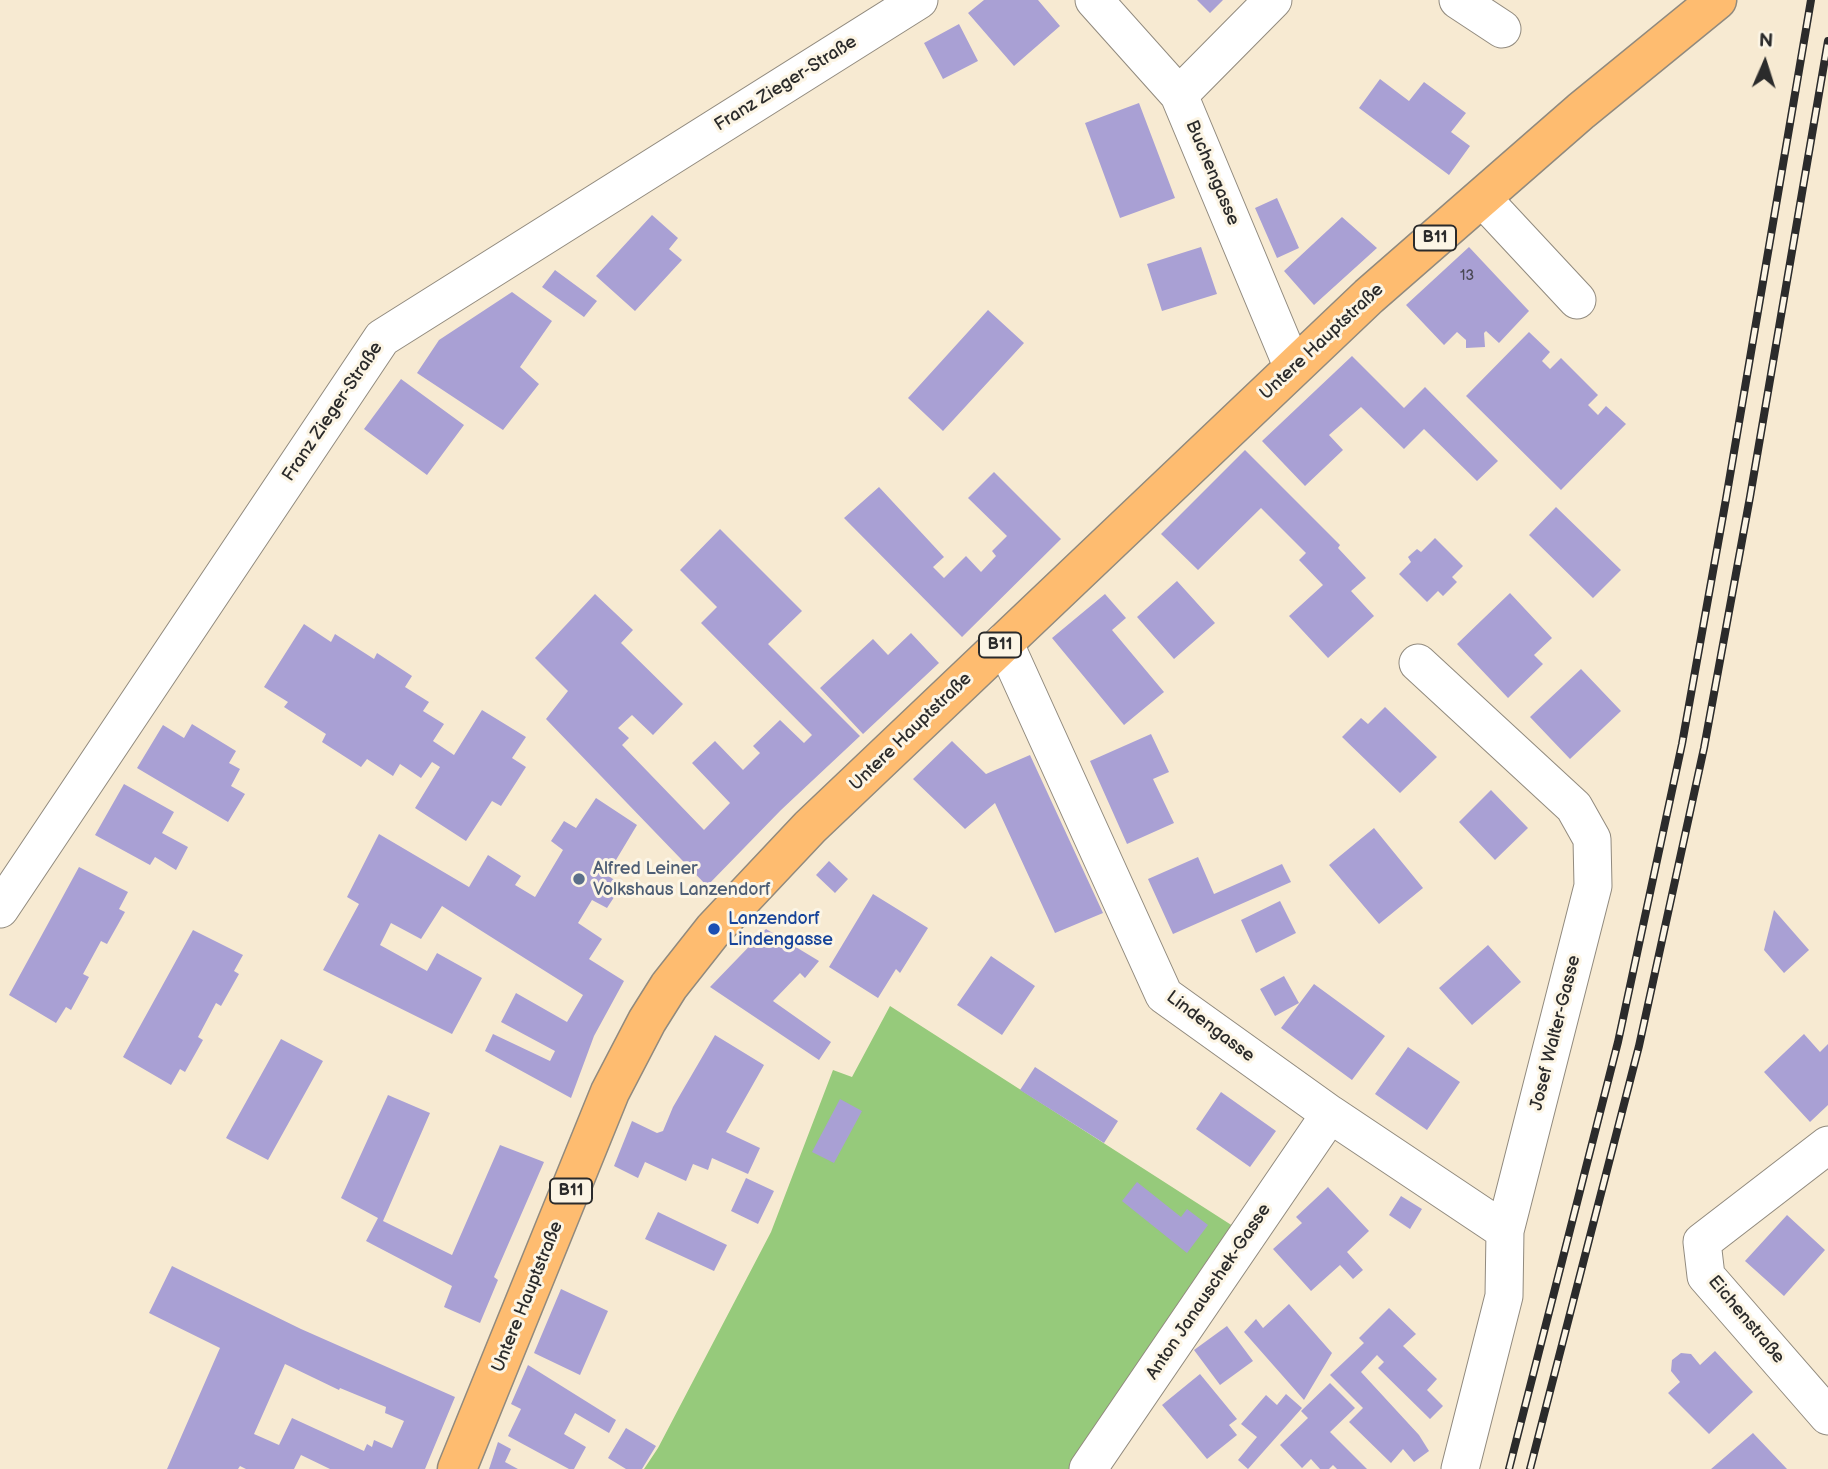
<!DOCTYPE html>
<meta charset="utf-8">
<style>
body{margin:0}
#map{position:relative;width:1828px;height:1469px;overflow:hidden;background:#f7ead2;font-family:"Balsamiq Sans",sans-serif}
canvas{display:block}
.north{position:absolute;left:1730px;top:28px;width:70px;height:70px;-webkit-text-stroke:5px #fcf5e5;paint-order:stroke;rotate:3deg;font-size:19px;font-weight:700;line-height:28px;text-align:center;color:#2b2b2b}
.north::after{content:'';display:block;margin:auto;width:24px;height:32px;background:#2b2b2b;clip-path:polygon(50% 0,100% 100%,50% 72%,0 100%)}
</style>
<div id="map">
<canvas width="1828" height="1469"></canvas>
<div class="north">N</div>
</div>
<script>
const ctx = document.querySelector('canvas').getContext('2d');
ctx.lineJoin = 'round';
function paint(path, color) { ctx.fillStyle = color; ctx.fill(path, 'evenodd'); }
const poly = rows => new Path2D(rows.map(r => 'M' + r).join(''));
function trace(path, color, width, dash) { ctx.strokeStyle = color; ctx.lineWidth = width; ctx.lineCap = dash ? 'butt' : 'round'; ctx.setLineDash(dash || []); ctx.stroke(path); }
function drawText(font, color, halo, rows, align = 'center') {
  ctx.font = font + ' "Balsamiq Sans",sans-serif'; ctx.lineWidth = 6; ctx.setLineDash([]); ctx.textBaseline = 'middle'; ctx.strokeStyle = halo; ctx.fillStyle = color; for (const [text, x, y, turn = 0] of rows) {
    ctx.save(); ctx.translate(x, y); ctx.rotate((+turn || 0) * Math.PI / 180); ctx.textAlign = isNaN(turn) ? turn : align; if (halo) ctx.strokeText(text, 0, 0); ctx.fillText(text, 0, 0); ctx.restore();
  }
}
paint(poly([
 [890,1006,1236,1228,1069,1469,644,1469,658,1448,771,1232,833,1070,852,1077]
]), '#96ca7b');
paint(poly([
 [984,0,1038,0,1060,26,1014,66,968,13],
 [1197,0,1223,0,1210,13],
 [959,24,978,61,943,79,924,43],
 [1380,79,1409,101,1424,82,1466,113,1451,132,1470,146,1449,175,1359,108],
 [1139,103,1175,198,1120,218,1085,123],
 [1277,198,1299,248,1277,258,1255,208],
 [652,215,678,238,669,249,682,260,635,311,596,276],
 [1342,217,1377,248,1314,305,1284,271],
 [1201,247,1217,294,1162,311,1147,264],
 [1469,247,1529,311,1499,343,1486,331,1484,333,1485,347,1466,348,1466,340,1457,332,1444,345,1406,305],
 [555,270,597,301,584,317,542,287],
 [512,292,552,321,520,367,539,384,503,430,417,373,439,340],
 [988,310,1024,343,943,431,908,398],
 [1529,332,1550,352,1542,361,1550,369,1561,358,1598,395,1588,405,1598,415,1606,406,1626,424,1561,490,1466,396],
 [1352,356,1404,408,1425,387,1498,461,1477,481,1424,429,1404,449,1361,407,1329,435,1343,450,1305,486,1262,441],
 [401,379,464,425,427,475,364,429],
 [1245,450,1340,545,1338,548,1366,578,1351,591,1374,616,1328,658,1289,616,1323,585,1299,560,1306,553,1261,508,1198,570,1161,534],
 [994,472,1061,539,962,637,844,518,879,487,944,557,933,567,944,578,966,556,981,572,996,556,992,551,1007,536,968,498],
 [1556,507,1621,570,1593,598,1529,535],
 [720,529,802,611,768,644,860,736,781,810,707,886,546,719,568,691,535,658,595,594,633,630,621,643,683,704,653,735,632,715,618,728,629,738,622,745,704,830,730,803,692,763,715,741,743,770,760,753,753,746,780,720,804,743,812,735,701,623,717,607,680,570],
 [1435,538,1463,566,1452,577,1457,582,1443,596,1438,591,1427,602,1399,574,1411,562,1408,557,1417,549,1421,552],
 [1177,581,1215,623,1174,659,1137,617],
 [1510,593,1552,638,1534,655,1543,664,1508,698,1457,644],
 [1105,594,1126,618,1112,630,1164,692,1124,725,1052,638],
 [304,624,331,642,335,634,374,659,377,653,412,676,405,687,429,702,423,711,444,724,433,741,454,755,482,710,526,737,512,758,526,767,501,806,492,801,466,841,415,808,440,767,432,762,421,778,400,764,393,776,367,759,361,767,322,742,326,734,284,707,288,702,264,687],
 [911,633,939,663,863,734,820,688,873,639,888,655],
 [1581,669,1621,711,1570,759,1530,717],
 [1385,707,1437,757,1400,793,1342,737,1361,718,1368,724],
 [192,724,236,751,229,763,240,769,231,786,245,794,228,822,137,768,163,725,184,738],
 [1151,734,1169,772,1153,779,1174,823,1127,844,1090,761],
 [952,741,986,774,1030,755,1103,913,1055,933,995,803,965,829,913,779],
 [124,784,174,812,162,833,188,847,176,870,155,857,150,865,95,835],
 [1491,790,1528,828,1495,860,1459,822],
 [596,798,637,825,607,875,622,885,607,908,592,900,578,923,602,939,589,959,624,981,594,1036,571,1098,485,1051,493,1034,550,1061,555,1051,501,1022,516,993,567,1022,583,995,442,906,421,939,391,923,380,945,427,971,437,953,482,978,452,1034,323,970,359,904,347,897,379,834,469,887,488,855,521,876,515,885,535,897,563,850,551,841,564,821,576,828],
 [1374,828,1423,888,1379,924,1329,865],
 [1198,857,1214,894,1282,864,1291,882,1173,934,1148,879],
 [829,861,848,879,835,893,816,875],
 [79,867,128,892,119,909,125,912,107,944,101,941,83,974,89,977,71,1010,66,1007,56,1023,9,995],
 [873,894,928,928,900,973,896,969,878,998,829,967],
 [1280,901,1296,933,1256,953,1241,920],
 [1774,910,1809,950,1784,973,1764,950],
 [766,929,819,961,805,978,800,973,773,1001,831,1042,819,1060,710,987],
 [193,930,243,955,234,971,239,974,221,1006,216,1003,198,1037,203,1040,185,1072,180,1069,171,1085,123,1057],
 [1488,945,1521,982,1472,1025,1439,988],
 [991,956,1035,986,1002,1035,957,1005],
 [1284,976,1299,1003,1275,1016,1260,989],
 [1314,984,1385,1036,1352,1080,1281,1028],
 [1804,1034,1820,1052,1828,1044,1828,1105,1810,1122,1764,1072],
 [715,1035,764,1065,726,1132,760,1148,748,1174,712,1158,708,1170,693,1164,686,1181,645,1162,638,1178,614,1166,632,1121,657,1133,663,1131,673,1107],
 [281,1039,323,1061,268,1160,226,1138],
 [1408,1047,1460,1082,1427,1130,1375,1094],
 [1035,1067,1118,1121,1104,1143,1020,1090],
 [1221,1092,1276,1131,1250,1167,1196,1129],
 [388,1095,430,1113,383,1221,452,1255,500,1145,544,1162,494,1277,498,1280,480,1323,444,1307,452,1286,366,1241,378,1218,341,1198],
 [840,1099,862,1111,834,1163,812,1152],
 [746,1178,774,1191,758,1224,731,1211],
 [1137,1182,1181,1217,1187,1209,1208,1225,1187,1253,1122,1201],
 [1328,1187,1369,1231,1347,1252,1363,1270,1353,1279,1340,1265,1311,1291,1273,1249,1302,1223,1296,1217],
 [1401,1196,1422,1209,1410,1229,1389,1215],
 [658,1212,727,1245,714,1271,645,1239],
 [1787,1215,1825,1250,1784,1296,1745,1261],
 [172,1266,301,1329,455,1397,425,1469,330,1469,301,1455,294,1469,246,1469,240,1466,238,1469,167,1469,220,1348,149,1313],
 [285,1364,339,1390,340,1388,386,1407,385,1413,404,1421,392,1448,374,1440,372,1447,367,1444,364,1451,292,1418,279,1445,254,1434],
 [561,1289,608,1311,580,1375,534,1353],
 [1289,1304,1332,1353,1304,1400,1244,1332,1256,1319,1263,1328],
 [1389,1308,1416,1334,1403,1346,1437,1379,1427,1390,1443,1406,1430,1419,1378,1368,1384,1362,1377,1355,1361,1372,1419,1435,1429,1451,1414,1462,1403,1449,1391,1463,1349,1422,1363,1408,1330,1375,1364,1343,1359,1338],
 [1227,1326,1253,1361,1220,1385,1194,1350],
 [1715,1351,1753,1392,1709,1434,1668,1393,1680,1382,1671,1371,1672,1360,1681,1353,1691,1354,1700,1365],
 [528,1365,616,1420,609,1433,575,1413,564,1434,586,1447,574,1469,569,1469,508,1436,521,1409,511,1404],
 [1200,1374,1237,1419,1229,1425,1237,1435,1207,1459,1162,1405],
 [1330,1383,1355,1408,1330,1432,1367,1469,1337,1469,1333,1465,1329,1469,1320,1469,1311,1459,1302,1468,1280,1445,1308,1418,1301,1411],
 [1286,1394,1302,1408,1248,1469,1238,1460,1257,1437,1241,1424,1266,1395,1277,1405],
 [626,1428,656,1446,642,1469,626,1469,608,1458],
 [1753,1433,1787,1469,1711,1469],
 [498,1442,511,1449,505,1462,518,1469,489,1469]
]), '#a9a0d4');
const minor = poly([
 [1094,0,1179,95,1293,368],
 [1458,0,1502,29],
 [1179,95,1273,0],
 [1482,198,1577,300],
 [1004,642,1164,995,1330,1114,1505,1231],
 [1418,663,1574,807,1592,839,1593,886,1505,1231,1504,1296,1460,1469],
 [0,909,382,338,919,0],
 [1828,1145,1702,1242,1706,1276,1828,1416],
 [1088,1469,1330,1114]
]);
const major = poly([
 [457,1469,610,1092,647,1021,669,986,714,929,810,827,1369,296,1581,111,1717,0]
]);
trace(minor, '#918a7e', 39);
trace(major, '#918a7e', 41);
trace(minor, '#fff', 37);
trace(major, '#febc70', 38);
const rail = poly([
 [1509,1469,1618,1042,1682,744,1726,499,1811,0],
 [1530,1469,1639,1046,1704,748,1750,497,1828,41]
]);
trace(rail, '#2b2b2b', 8);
trace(rail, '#fcf5e5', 5, [16]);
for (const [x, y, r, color] of [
 [579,879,7,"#5c6f8a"],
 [714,929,7,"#1a4fb4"]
]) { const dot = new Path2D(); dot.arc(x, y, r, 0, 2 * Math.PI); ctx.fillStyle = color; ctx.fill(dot); trace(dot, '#fcf5e5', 2.5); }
drawText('14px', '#4a4855', null, [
 ["13",1467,276]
]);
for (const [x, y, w] of [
 [1435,238,42],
 [1000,645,42],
 [571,1191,42]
]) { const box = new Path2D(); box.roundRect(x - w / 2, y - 12.5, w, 25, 5); ctx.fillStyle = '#fcf5e5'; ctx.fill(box); trace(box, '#2b2b2b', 2); }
drawText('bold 16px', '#2b2b2b', null, [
 ["B11",1435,238],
 ["B11",1000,645],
 ["B11",571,1191]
]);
drawText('18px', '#2b2b2b', '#fcf5e5', [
 ["Franz Zieger-Straße",786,84,-32],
 ["Buchengasse",1212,173,67],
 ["Untere Hauptstraße",1322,342,-43],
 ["Franz Zieger-Straße",333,412,-56],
 ["Untere Hauptstraße",911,732,-44],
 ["Lindengasse",1210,1027,37],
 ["Josef Walter-Gasse",1556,1033,-76],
 ["Anton Janauschek-Gasse",1209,1292,-56],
 ["Untere Hauptstraße",528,1297,-68],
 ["Eichenstraße",1746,1320,50]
]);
drawText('18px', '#4e5e75', '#fcf5e5', [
 ["Alfred Leiner",593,869],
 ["Volkshaus Lanzendorf",593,890]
], 'left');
drawText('18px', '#164399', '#fcf5e5', [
 ["Lanzendorf",728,919],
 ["Lindengasse",728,940]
], 'left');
</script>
